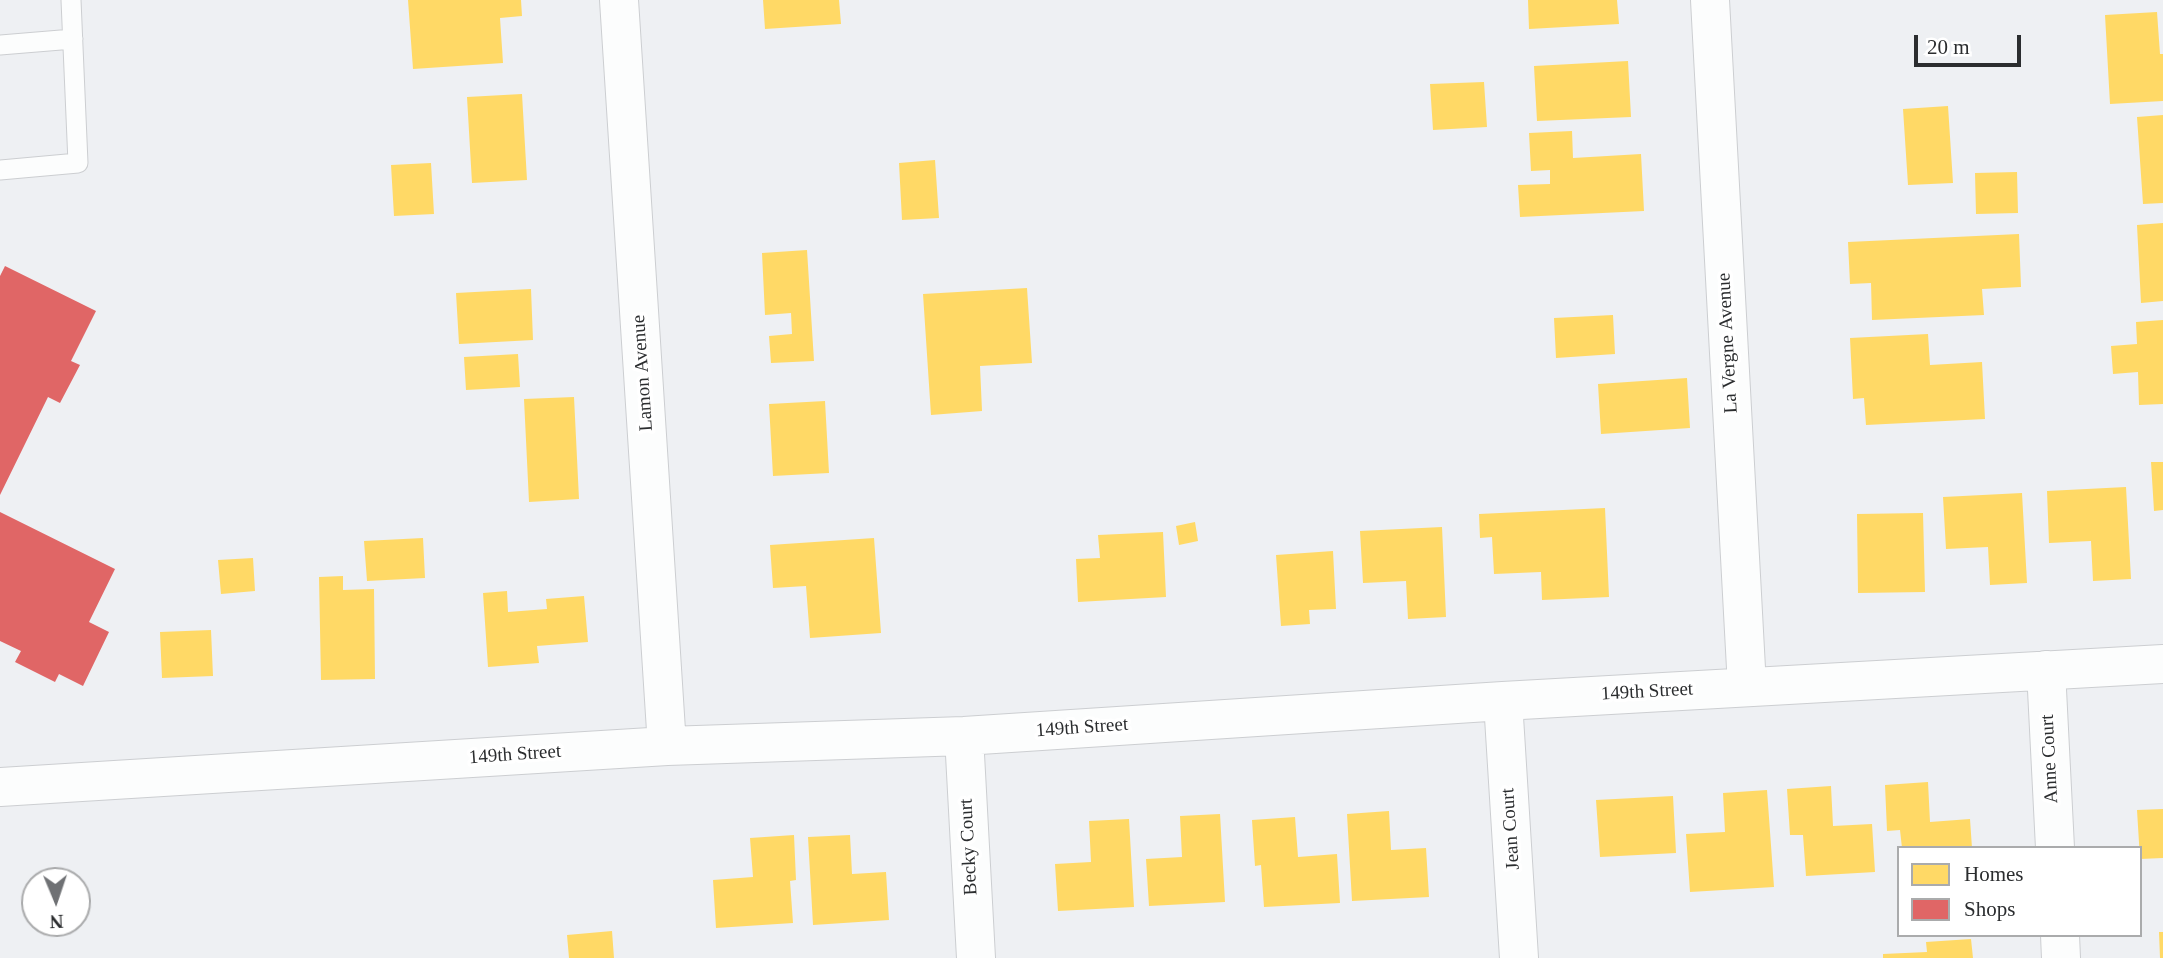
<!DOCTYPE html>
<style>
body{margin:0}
#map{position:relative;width:2163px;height:958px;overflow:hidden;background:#eef0f3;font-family:"Times New Roman",serif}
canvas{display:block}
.legend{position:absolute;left:1897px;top:846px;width:245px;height:91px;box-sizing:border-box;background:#fff;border:2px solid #aaabac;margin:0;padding:9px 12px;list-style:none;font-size:21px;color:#2b2d2f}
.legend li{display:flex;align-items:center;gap:14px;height:35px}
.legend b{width:35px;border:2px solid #aaabac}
.north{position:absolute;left:21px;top:867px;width:70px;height:70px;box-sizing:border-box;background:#fff;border:2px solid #aaabac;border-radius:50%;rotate:178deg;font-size:19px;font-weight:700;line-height:28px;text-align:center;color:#2b2d2f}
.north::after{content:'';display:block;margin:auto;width:24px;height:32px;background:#6f7174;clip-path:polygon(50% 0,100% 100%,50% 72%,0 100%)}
.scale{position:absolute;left:1914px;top:35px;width:107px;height:32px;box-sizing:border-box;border:4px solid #2b2d2f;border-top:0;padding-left:9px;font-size:21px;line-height:24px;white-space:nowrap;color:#2b2d2f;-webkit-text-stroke:5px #fff;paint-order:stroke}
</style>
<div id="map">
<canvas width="2163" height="958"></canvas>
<ul class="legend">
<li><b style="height:19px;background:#ffd966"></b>Homes</li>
<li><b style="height:19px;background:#e06666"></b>Shops</li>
</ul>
<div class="north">N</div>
<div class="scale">20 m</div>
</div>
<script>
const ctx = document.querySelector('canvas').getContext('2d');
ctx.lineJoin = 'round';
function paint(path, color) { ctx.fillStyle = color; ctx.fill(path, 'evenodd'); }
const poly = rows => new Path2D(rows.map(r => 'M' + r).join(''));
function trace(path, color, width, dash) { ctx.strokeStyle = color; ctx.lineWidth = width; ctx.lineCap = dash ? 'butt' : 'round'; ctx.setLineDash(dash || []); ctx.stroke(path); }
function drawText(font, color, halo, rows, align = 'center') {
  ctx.font = font + ' "Times New Roman",serif'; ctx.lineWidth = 7; ctx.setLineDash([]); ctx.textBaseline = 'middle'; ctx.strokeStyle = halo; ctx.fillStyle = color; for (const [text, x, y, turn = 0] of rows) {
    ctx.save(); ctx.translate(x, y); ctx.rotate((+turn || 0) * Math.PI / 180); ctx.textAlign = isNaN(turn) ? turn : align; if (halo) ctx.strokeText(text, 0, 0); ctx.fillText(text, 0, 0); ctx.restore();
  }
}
paint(poly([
 [408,0,521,0,522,16,500,18,503,63,413,69],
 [763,0,839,0,841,24,765,29],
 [1528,0,1617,0,1619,24,1529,29],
 [2157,12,2160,54,2163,54,2163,101,2110,104,2105,15],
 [1628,61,1631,117,1537,121,1534,66],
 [1484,82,1487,127,1433,130,1430,84],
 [522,94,527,180,472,183,467,97],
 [1948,106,1953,183,1908,185,1903,109],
 [2163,115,2163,203,2143,204,2137,117],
 [1572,131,1573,158,1641,154,1644,211,1520,217,1518,185,1550,184,1550,170,1531,171,1529,133],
 [935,160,939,218,902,220,899,163],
 [431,163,434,214,394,216,391,165],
 [2017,172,2018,213,1976,214,1975,173],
 [2163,223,2163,301,2141,303,2137,225],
 [2019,234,2021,287,1982,289,1984,315,1872,320,1871,283,1850,284,1848,242],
 [807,250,814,361,771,363,769,336,792,334,791,313,765,315,762,253],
 [1027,288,1032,363,980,366,982,411,931,415,923,294],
 [531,289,533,340,459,344,456,293],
 [1613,315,1615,354,1556,358,1554,318],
 [2163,320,2163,404,2139,405,2138,372,2113,374,2111,346,2137,344,2136,322],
 [1928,334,1930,365,1982,362,1985,419,1866,425,1864,398,1853,399,1850,338],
 [518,354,520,387,466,390,464,357],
 [1687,378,1690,428,1601,434,1598,384],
 [574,397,579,499,529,502,524,399],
 [825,401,829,473,773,476,769,404],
 [2151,462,2163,462,2163,510,2154,511],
 [2126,487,2131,579,2093,581,2091,541,2049,543,2047,491],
 [2022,493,2027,583,1990,585,1988,547,1946,549,1943,497],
 [1605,508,1609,597,1542,600,1541,572,1494,574,1492,537,1480,538,1479,514],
 [1923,513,1925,592,1858,593,1857,514],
 [1195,522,1198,541,1179,545,1176,526],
 [1442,527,1446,617,1408,619,1406,581,1363,583,1360,531],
 [1163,532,1166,597,1078,602,1076,559,1100,558,1098,535],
 [423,538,425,578,367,581,364,541],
 [874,538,881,633,810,638,806,586,773,588,770,545],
 [1333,551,1336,609,1309,610,1310,624,1281,626,1276,555],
 [253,558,255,591,221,594,218,560],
 [343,576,343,590,374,589,375,679,321,680,319,577],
 [507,591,508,612,547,609,546,599,584,596,588,642,537,646,539,663,488,667,483,593],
 [211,630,213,676,162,678,160,632],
 [1928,782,1930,822,1970,819,1972,848,1902,848,1900,830,1887,831,1885,785],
 [1831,786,1833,826,1872,824,1875,872,1806,876,1803,835,1790,835,1787,789],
 [1767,790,1774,887,1690,892,1686,834,1725,832,1723,793],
 [1673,796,1676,853,1600,857,1596,800],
 [2163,809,2163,858,2140,859,2137,810],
 [1389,811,1391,850,1426,848,1429,897,1352,901,1347,814],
 [1220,814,1225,902,1149,906,1146,859,1182,857,1180,816],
 [1295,817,1298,857,1337,854,1340,903,1264,907,1261,865,1255,866,1252,820],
 [1129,819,1134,907,1058,911,1055,864,1091,862,1089,821],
 [794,835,796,880,790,881,793,923,716,928,713,880,753,877,750,838],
 [850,835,852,874,886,872,889,920,813,925,808,837],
 [612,931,614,958,569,958,567,935],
 [2159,932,2163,932,2163,958,2160,958],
 [1971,939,1973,958,1883,958,1883,954,1927,952,1926,942]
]), '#ffd966');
paint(poly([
 [5,266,96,311,71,361,80,365,60,403,48,397,0,495,0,276],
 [0,512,115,569,89,622,109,632,83,686,59,674,55,682,15,662,21,651,0,641]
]), '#e06666');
const lane = poly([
 [0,45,73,39],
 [0,170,78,163,71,0]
]);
const street = poly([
 [619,0,667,746],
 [1710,0,1747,687],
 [2046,670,2055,848],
 [1503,701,1519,958],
 [964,736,976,958],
 [0,787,667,746,964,736,1503,701,2163,664],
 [2060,935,2061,958]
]);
trace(lane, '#ccced1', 21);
trace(street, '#ccced1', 40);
trace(lane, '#fcfdfd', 19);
trace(street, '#fcfdfd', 38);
drawText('19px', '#2b2d2f', '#fff', [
 ["La Vergne Avenue",1728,343,-93],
 ["Lamon Avenue",643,373,-94],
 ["149th Street",1647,692,-3],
 ["149th Street",1082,728,-4],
 ["149th Street",515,755,-4],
 ["Anne Court",2050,759,-93],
 ["Jean Court",1511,829,-94],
 ["Becky Court",969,847,-93]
]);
</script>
